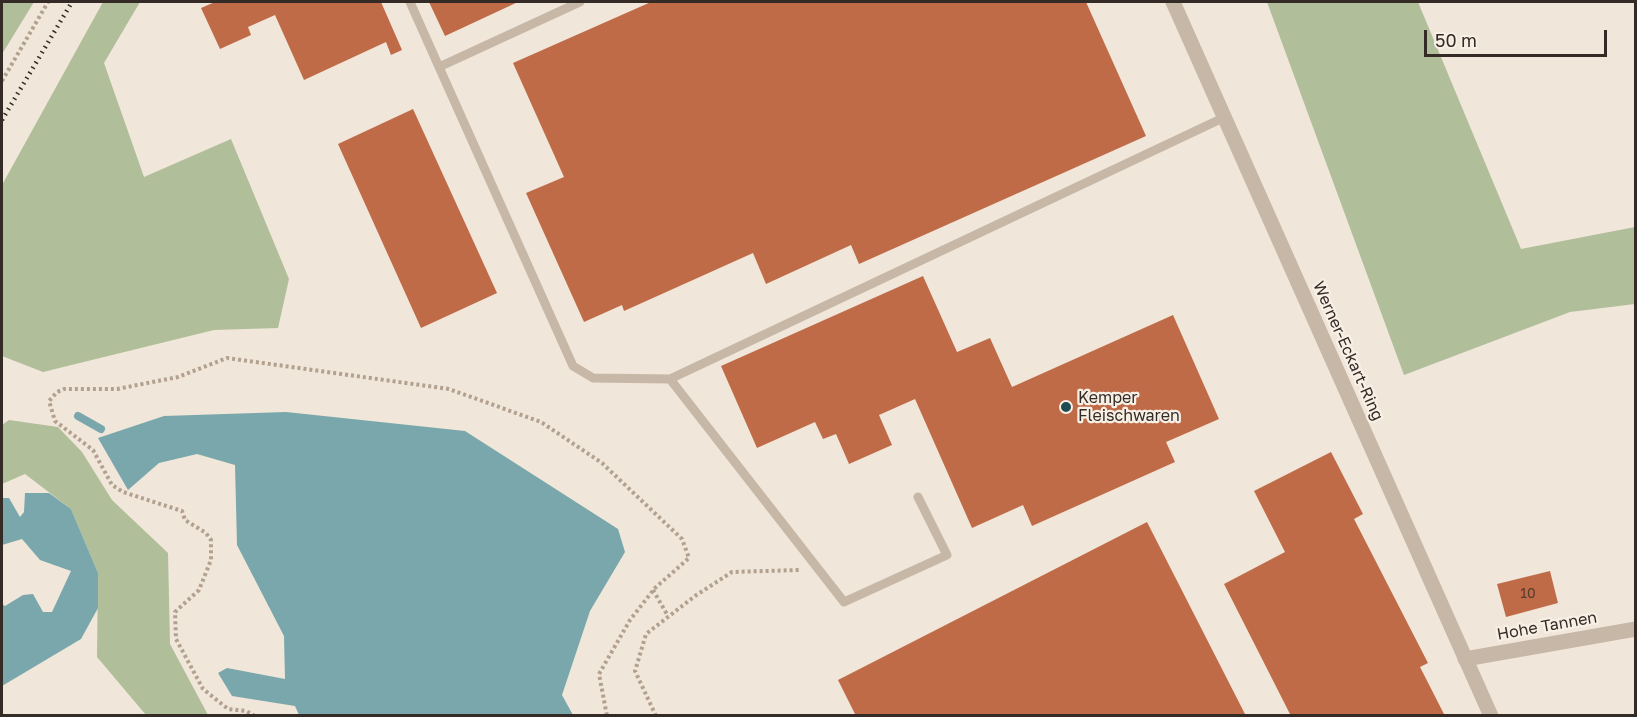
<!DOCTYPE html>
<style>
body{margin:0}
#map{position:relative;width:1637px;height:717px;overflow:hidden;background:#f0e6d9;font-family:"Golos Text",sans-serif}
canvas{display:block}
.frame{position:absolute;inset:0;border:3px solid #342b27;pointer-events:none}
.scale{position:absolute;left:1424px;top:30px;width:183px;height:27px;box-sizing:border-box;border:3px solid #342b27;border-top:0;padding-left:8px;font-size:18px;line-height:21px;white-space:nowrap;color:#342b27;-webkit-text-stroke:4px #f8f0e5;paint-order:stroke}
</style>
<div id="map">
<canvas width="1637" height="717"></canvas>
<div class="frame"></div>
<div class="scale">50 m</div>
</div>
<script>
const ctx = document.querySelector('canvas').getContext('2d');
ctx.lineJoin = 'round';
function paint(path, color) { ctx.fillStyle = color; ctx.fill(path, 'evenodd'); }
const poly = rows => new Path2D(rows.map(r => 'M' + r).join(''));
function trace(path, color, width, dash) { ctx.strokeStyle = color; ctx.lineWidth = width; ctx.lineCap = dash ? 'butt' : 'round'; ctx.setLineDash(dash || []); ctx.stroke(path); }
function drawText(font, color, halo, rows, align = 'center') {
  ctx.font = font + ' "Golos Text",sans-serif'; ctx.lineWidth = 4.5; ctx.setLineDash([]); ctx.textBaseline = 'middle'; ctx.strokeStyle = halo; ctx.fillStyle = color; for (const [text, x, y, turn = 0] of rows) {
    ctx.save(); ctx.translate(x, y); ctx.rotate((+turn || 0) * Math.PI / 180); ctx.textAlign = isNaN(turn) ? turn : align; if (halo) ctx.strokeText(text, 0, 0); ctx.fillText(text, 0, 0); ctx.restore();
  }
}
paint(poly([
 [2,2,34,2,2,54],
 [103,2,140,2,104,63,144,177,231,139,289,279,278,328,214,330,43,372,2,356,2,185],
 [1267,2,1418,2,1521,249,1635,227,1635,304,1570,312,1404,375],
 [9,420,58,427,82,452,112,500,168,553,170,644,208,715,146,715,97,657,98,573,71,509,25,474,2,484,2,425]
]), '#b0be9a');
paint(poly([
 [286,412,465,431,618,529,625,552,590,611,562,695,573,715,299,715,295,706,232,696,218,673,227,668,285,679,284,636,237,545,235,465,197,454,159,463,128,490,98,438,164,416],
 [25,493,49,493,71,509,98,573,98,608,81,639,2,686,2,604,5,606,23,595,33,594,43,612,52,612,71,571,40,560,22,539,2,545,2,498,9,498,20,517,24,512]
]), '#7aa7ab');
trace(poly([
 [78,416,101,429]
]), '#7aa7ab', 8);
paint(poly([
 [215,2,381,2,402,50,391,55,386,42,304,80,275,15,248,27,251,35,220,49,201,8],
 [429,2,518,2,445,36],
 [651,2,1086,2,1146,136,859,264,851,245,766,284,753,253,624,311,622,305,584,322,526,193,564,177,513,63],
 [413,109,497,293,421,328,338,144],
 [923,276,957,352,990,338,1012,387,1173,315,1219,419,1166,442,1175,462,1032,526,1023,505,972,528,915,399,879,415,892,445,849,464,836,434,823,439,815,422,757,448,721,366],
 [1331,452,1363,514,1354,519,1428,663,1420,667,1445,716,1291,716,1224,584,1285,552,1254,491],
 [1147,522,1246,716,856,716,838,680],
 [1550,571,1558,603,1506,617,1497,584]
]), '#c06b48');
trace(poly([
 [2,81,48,2],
 [653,590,668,616],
 [255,716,246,711,228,709,203,689,176,639,175,612,199,590,211,560,211,540,206,533,185,520,182,511,123,492,112,485,93,450,55,421,49,401,57,392,64,389,117,389,178,377,227,358,449,389,541,422,602,463,682,539,689,558,655,588,630,620,599,674,607,716],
 [656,716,635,671,646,634,695,596,732,572,799,570]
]), '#b3a190', 4, [3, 3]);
trace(poly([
 [410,2,439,67],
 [580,2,439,67,573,366,593,378,670,379,1225,117],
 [670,379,844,602,947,555,918,497]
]), '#c7b7a6', 9);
trace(poly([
 [1465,659,1636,629]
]), '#c7b7a6', 15);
trace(poly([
 [1173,2,1491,716]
]), '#c7b7a6', 15);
trace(poly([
 [2,120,72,2]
]), '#342b27', 4.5, [1.5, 4.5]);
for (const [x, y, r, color] of [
 [1066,407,6,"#1f4c53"]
]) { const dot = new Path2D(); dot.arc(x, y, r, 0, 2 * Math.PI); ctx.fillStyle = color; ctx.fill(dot); trace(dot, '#f8f0e5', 2); }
drawText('14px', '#573b2f', null, [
 ["10",1528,594]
]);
drawText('16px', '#342b27', '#f8f0e5', [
 ["Werner-Eckart-Ring",1348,351,66],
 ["Hohe Tannen",1547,626,-10]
]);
drawText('16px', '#342b27', '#f8f0e5', [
 ["Kemper",1078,398],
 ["Fleischwaren",1078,416]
], 'left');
</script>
